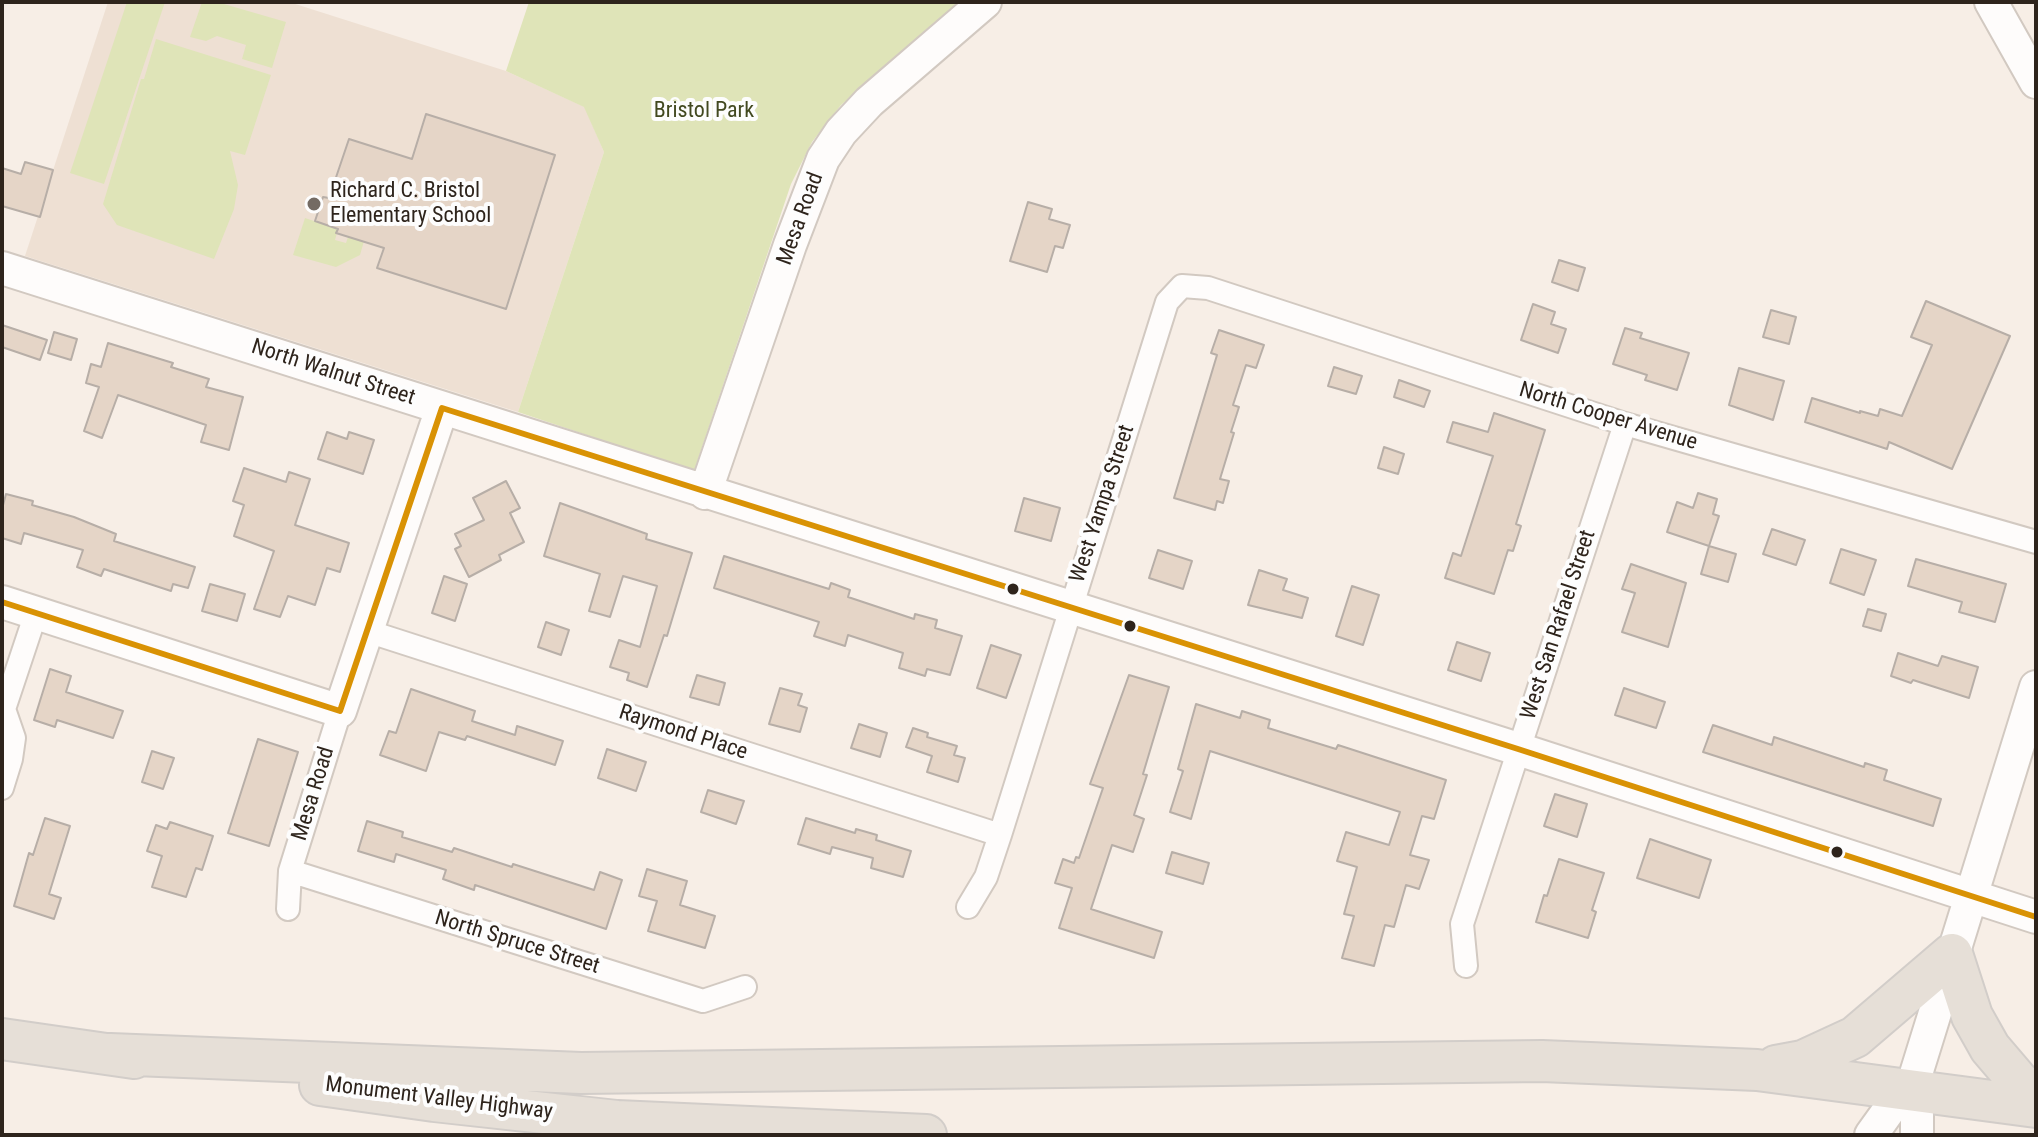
<!DOCTYPE html>
<style>
body{margin:0}
#map{position:relative;width:2038px;height:1137px;overflow:hidden;background:#f7eee6;font-family:"Roboto Condensed",sans-serif}
canvas{display:block}
.frame{position:absolute;inset:0;border:4px solid #2e241c;pointer-events:none}
</style>
<div id="map">
<canvas width="2038" height="1137"></canvas>
<div class="frame"></div>
</div>
<script>
const ctx = document.querySelector('canvas').getContext('2d');
ctx.lineJoin = 'round';
function paint(path, color) { ctx.fillStyle = color; ctx.fill(path, 'evenodd'); }
const poly = rows => new Path2D(rows.map(r => 'M' + r).join(''));
function trace(path, color, width, dash) { ctx.strokeStyle = color; ctx.lineWidth = width; ctx.lineCap = dash ? 'butt' : 'round'; ctx.setLineDash(dash || []); ctx.stroke(path); }
function drawText(font, color, halo, rows, align = 'center') {
  ctx.font = font + ' "Roboto Condensed",sans-serif'; ctx.lineWidth = 8; ctx.setLineDash([]); ctx.textBaseline = 'middle'; ctx.strokeStyle = halo; ctx.fillStyle = color; for (const [text, x, y, turn = 0] of rows) {
    ctx.save(); ctx.translate(x, y); ctx.rotate((+turn || 0) * Math.PI / 180); ctx.textAlign = isNaN(turn) ? turn : align; if (halo) ctx.strokeText(text, 0, 0); ctx.fillText(text, 0, 0); ctx.restore();
  }
}
paint(poly([
 [108,2,289,2,506,71,585,107,604,152,518,412,25,256]
]), '#eee0d3');
paint(poly([
 [127,2,165,2,104,184,70,173],
 [202,2,217,2,286,22,272,68,242,59,246,45,217,36,206,41,190,37],
 [529,2,967,2,841,105,812,142,791,184,694,471,518,412,604,152,584,107,506,71],
 [156,39,271,75,245,155,230,151,238,185,234,209,214,259,117,225,103,204,141,79,144,79],
 [305,218,338,229,335,240,346,243,348,237,364,241,360,255,336,267,293,255]
]), '#dfe4b8');
const building = poly([
 [426,114,555,155,506,309,377,268,384,248,336,233,338,229,315,221,323,197,329,198,349,139,412,159,426,114],
 [25,162,53,170,40,217,2,206,2,168,21,174,25,162],
 [1028,202,1052,209,1049,219,1070,225,1063,248,1055,246,1047,272,1010,261,1028,202],
 [1559,260,1585,268,1578,291,1552,282,1559,260],
 [1926,301,2010,336,1952,469,1889,442,1887,449,1805,422,1812,398,1860,413,1860,411,1878,416,1880,409,1902,416,1932,345,1911,337,1926,301],
 [1533,304,1555,312,1551,324,1566,329,1558,353,1521,340,1533,304],
 [1771,310,1796,317,1789,344,1763,337,1771,310],
 [2,325,47,340,40,360,2,347,2,325],
 [1625,328,1642,333,1640,338,1689,353,1677,390,1645,380,1647,375,1613,364,1625,328],
 [1219,330,1264,345,1256,368,1246,365,1233,405,1239,407,1231,432,1234,433,1220,479,1229,481,1223,503,1217,501,1215,510,1174,498,1217,355,1211,353,1219,330],
 [54,332,77,339,71,360,48,353,54,332],
 [108,343,173,363,171,367,209,379,206,387,243,397,229,450,201,442,206,425,118,395,102,438,84,431,99,387,86,383,91,364,101,367,108,343],
 [1334,367,1362,376,1356,394,1328,386,1334,367],
 [1739,368,1784,381,1773,420,1729,405,1739,368],
 [1399,380,1430,391,1424,407,1394,397,1399,380],
 [1494,413,1545,430,1516,524,1521,526,1513,551,1508,550,1494,594,1445,578,1453,553,1461,556,1493,456,1447,442,1453,422,1488,432,1494,413],
 [327,432,347,439,349,432,374,440,363,474,318,459,327,432],
 [1384,447,1404,454,1398,474,1378,468,1384,447],
 [244,468,286,482,289,472,310,479,295,525,349,543,340,572,327,568,315,605,288,596,280,617,254,609,274,551,234,536,244,505,233,501,244,468],
 [506,481,520,508,510,513,524,542,499,555,501,560,469,577,455,549,461,546,455,534,484,520,473,498,506,481],
 [1698,493,1717,499,1713,514,1719,516,1709,546,1667,532,1677,502,1693,508,1698,493],
 [6,494,33,501,32,505,74,517,116,534,114,541,195,567,188,588,173,584,171,591,104,569,101,576,77,567,83,550,24,533,21,544,2,538,2,509,6,494],
 [1024,498,1060,508,1051,541,1015,531,1024,498],
 [560,503,647,534,646,539,692,553,667,636,664,635,647,687,627,680,629,673,610,667,619,640,640,647,657,586,623,576,610,617,589,611,600,574,544,556,560,503],
 [1772,529,1805,540,1796,565,1763,554,1772,529],
 [1709,546,1736,554,1728,582,1701,574,1709,546],
 [1841,549,1876,560,1864,595,1830,583,1841,549],
 [1158,550,1192,561,1183,589,1149,578,1158,550],
 [724,556,829,589,831,583,850,590,848,597,914,619,915,614,937,620,935,628,962,636,950,675,927,669,925,676,899,668,903,653,848,635,845,646,814,636,819,622,714,588,724,556],
 [1916,559,2006,584,1995,622,1959,612,1962,602,1908,586,1916,559],
 [1631,564,1686,583,1668,647,1622,632,1635,593,1622,589,1631,564],
 [1259,570,1287,579,1283,590,1308,598,1302,618,1248,605,1259,570],
 [444,576,467,584,455,621,432,613,444,576],
 [210,584,245,594,237,621,202,611,210,584],
 [1352,586,1379,595,1363,645,1336,636,1352,586],
 [1868,609,1886,614,1881,631,1863,626,1868,609],
 [546,622,569,630,561,655,538,647,546,622],
 [1457,642,1490,653,1481,681,1448,670,1457,642],
 [991,645,1021,655,1006,698,977,688,991,645],
 [1898,653,1938,666,1942,656,1978,667,1969,698,1913,680,1911,683,1891,676,1898,653],
 [50,669,71,676,66,692,123,711,113,738,57,720,55,727,34,720,50,669],
 [697,675,725,683,719,705,690,697,697,675],
 [1129,675,1169,687,1143,774,1147,775,1134,815,1144,819,1133,852,1112,845,1091,909,1162,932,1154,958,1059,928,1072,888,1055,883,1063,859,1074,863,1076,857,1079,858,1103,788,1090,784,1129,675],
 [780,688,802,694,798,705,807,708,800,732,769,724,780,688],
 [1624,688,1665,702,1656,728,1615,715,1624,688],
 [411,689,475,711,472,721,515,735,517,726,563,741,555,765,467,736,465,740,439,732,426,771,380,755,389,731,396,733,411,689],
 [1196,704,1240,718,1242,711,1270,720,1268,728,1336,749,1338,745,1446,780,1434,819,1422,816,1410,855,1429,860,1419,889,1406,885,1394,927,1385,925,1374,966,1342,958,1354,916,1344,914,1357,867,1337,861,1346,832,1389,845,1400,812,1210,751,1191,819,1170,812,1183,771,1178,769,1196,704],
 [859,724,887,733,880,757,851,748,859,724],
 [1713,725,1772,745,1774,737,1864,767,1865,763,1887,770,1884,780,1941,799,1933,826,1703,752,1713,725],
 [913,728,928,733,927,737,957,746,954,755,965,758,958,782,927,772,932,756,906,747,913,728],
 [258,739,298,752,269,846,228,833,258,739],
 [607,749,646,762,636,791,598,778,607,749],
 [152,751,174,758,163,789,142,782,152,751],
 [708,790,744,801,736,824,701,812,708,790],
 [1555,794,1587,804,1577,837,1544,826,1555,794],
 [45,818,70,826,49,894,61,898,54,919,14,906,29,853,33,855,45,818],
 [806,818,855,833,856,829,877,835,876,840,911,851,903,877,871,868,873,858,832,847,830,854,798,844,806,818],
 [367,821,403,832,402,837,452,852,454,848,512,867,513,864,594,890,600,872,622,880,606,929,475,885,474,890,443,879,446,870,396,854,394,862,358,851,367,821],
 [170,822,213,836,202,870,196,868,186,897,152,887,162,856,147,851,156,825,167,829,170,822],
 [1650,839,1711,860,1699,898,1637,878,1650,839],
 [1172,852,1209,863,1203,884,1166,873,1172,852],
 [1559,859,1604,873,1592,910,1596,912,1588,938,1536,922,1544,895,1547,896,1559,859],
 [647,869,687,881,680,905,715,916,705,948,648,931,657,901,639,896,647,869]
]);
paint(building, '#e5d5c7');
trace(building, '#b7aea7', 2);
const street = poly([
 [367,631,1000,835],
 [2,788,11,759,14,738,4,709,36,613],
 [290,871,703,1001,745,987],
 [968,907,986,877,1000,835,1167,302,1182,286,1208,288,1625,424,2036,542],
 [288,909,290,871,340,711],
 [1466,966,1462,924,1625,424]
]);
const secondary = poly([
 [1991,2,2036,82],
 [2,268,1518,749,2036,917],
 [705,493,790,245,823,159,841,132,869,102,985,2],
 [2,602,340,711,442,408],
 [1911,1090,1917,1115,1917,1135],
 [1871,1135,1889,1110,1911,1090,2036,687]
]);
const highway = poly([
 [2,1039,134,1058],
 [110,1054,581,1073,1542,1061,1757,1070,2036,1107],
 [1776,1066,1803,1061,1855,1037,1952,954,1972,1016,1990,1048,2019,1082,2036,1094],
 [320,1085,434,1101,617,1121,926,1135]
]);
trace(street, '#d2c9c1', 26);
trace(secondary, '#d2c9c1', 36);
trace(highway, '#d2cdc9', 44);
trace(street, '#fefcfb', 22);
trace(secondary, '#fefcfb', 32);
trace(highway, '#e6dfd7', 40);
trace(poly([
 [2,602,340,711,442,408,1518,749,2036,917]
]), '#d99204', 6);
for (const [x, y, r, color] of [
 [314,204,8,"#746b63"],
 [1013,589,7,"#2e241c"],
 [1130,626,7,"#2e241c"],
 [1837,852,7,"#2e241c"]
]) { const dot = new Path2D(); dot.arc(x, y, r, 0, 2 * Math.PI); ctx.fillStyle = color; ctx.fill(dot); trace(dot, '#fdfdfd', 3); }
drawText('22px', '#424920', '#fdfdfd', [
 ["Bristol Park",704,111]
]);
drawText('22px', '#2e241c', '#fdfdfd', [
 ["Richard C. Bristol",330,191],
 ["Elementary School",330,216]
], 'left');
drawText('22px', '#2e241c', '#fdfdfd', [
 ["Mesa Road",801,219,-70],
 ["North Walnut Street",333,373,18],
 ["North Cooper Avenue",1608,417,17],
 ["West Yampa Street",1103,504,-72],
 ["West San Rafael Street",1559,625,-72],
 ["Raymond Place",683,733,18],
 ["Mesa Road",314,794,-73],
 ["North Spruce Street",517,943,17],
 ["Monument Valley Highway",439,1099,7]
]);
</script>
